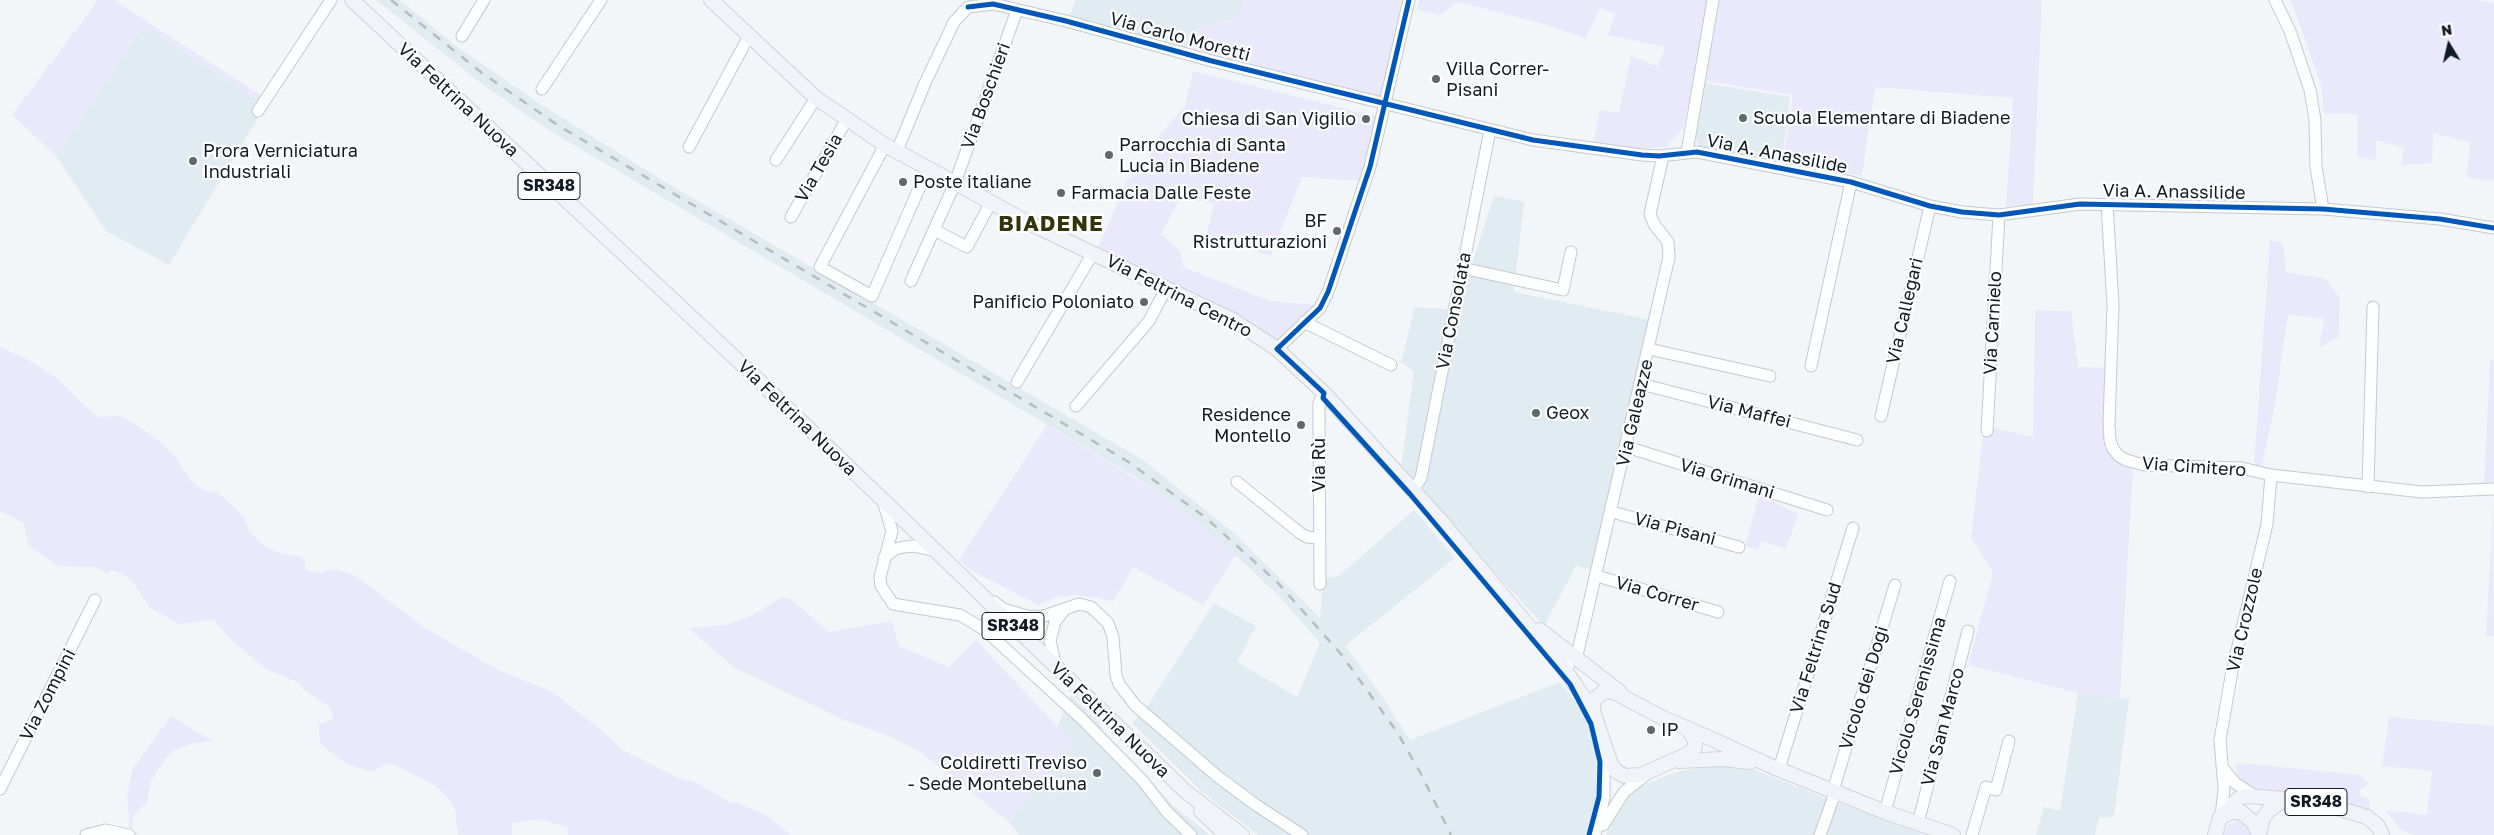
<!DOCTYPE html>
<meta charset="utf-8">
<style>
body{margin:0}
#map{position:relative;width:2494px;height:835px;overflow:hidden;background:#f3f6f9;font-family:"Golos Text",sans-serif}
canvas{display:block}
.north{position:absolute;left:2424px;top:20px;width:50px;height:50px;-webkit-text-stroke:4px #fff;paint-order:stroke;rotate:351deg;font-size:14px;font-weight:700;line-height:20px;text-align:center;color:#0f1c24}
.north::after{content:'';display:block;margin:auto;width:18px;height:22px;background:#0f1c24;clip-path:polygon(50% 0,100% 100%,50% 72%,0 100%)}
</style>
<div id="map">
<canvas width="2494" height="835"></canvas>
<div class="north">N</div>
</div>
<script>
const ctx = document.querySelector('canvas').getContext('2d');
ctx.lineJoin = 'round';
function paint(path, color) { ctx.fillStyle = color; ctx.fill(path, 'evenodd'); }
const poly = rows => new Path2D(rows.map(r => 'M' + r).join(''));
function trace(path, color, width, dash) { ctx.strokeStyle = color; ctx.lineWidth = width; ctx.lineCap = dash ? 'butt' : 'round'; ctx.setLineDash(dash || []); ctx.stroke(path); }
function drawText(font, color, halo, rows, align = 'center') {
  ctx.font = font + ' "Golos Text",sans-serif'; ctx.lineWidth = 4.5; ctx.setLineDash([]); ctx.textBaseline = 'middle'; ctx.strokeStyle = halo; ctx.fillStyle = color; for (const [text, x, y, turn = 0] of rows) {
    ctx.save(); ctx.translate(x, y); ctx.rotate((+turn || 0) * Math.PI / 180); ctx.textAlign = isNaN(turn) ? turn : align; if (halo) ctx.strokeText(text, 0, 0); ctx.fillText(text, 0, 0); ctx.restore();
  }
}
paint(poly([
 [376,0,400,0,456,46,540,104,662,180,1143,460,1236,535,1320,618,1323,579,1339,576,1414,510,1455,558,1345,646,1382,696,1410,740,1560,682,1583,711,1594,739,1596,754,1596,800,1585,835,1258,835,1200,790,1132,723,1147,707,1214,603,1256,626,1237,662,1297,697,1320,643,1278,595,1228,548,1163,495,1134,476,547,129,482,84],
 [1076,0,1245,0,1239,18,1196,29,1191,54,1068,21],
 [143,26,266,105,169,265,106,231,56,156],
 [1704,83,1790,97,1782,160,1701,148,1695,138],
 [1494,196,1524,202,1514,292,1652,320,1594,570,1576,566,1544,626,1423,495,1401,467,1414,372,1401,362,1415,307,1457,310],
 [2078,693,2129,699,2114,817,2099,818,2095,835,2036,835,2044,807,2060,811],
 [1071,695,1098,721,1106,735,1143,774,1173,805,1210,835,1019,835,1009,822,1073,743,1057,727],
 [1742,765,1833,801,1926,835,1606,835,1620,797,1634,789,1668,775,1689,769]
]), '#e0ebf2');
paint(poly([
 [98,0,114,0,268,100,266,105,143,26,56,156,12,115],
 [1245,0,1402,0,1382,101,1191,54,1196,29,1239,18],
 [1419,0,2042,0,2033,205,2006,206,2013,98,1875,87,1862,176,1783,160,1793,95,1694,79,1683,129,1666,147,1636,149,1593,144,1600,110,1619,113,1631,56,1658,66,1665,47,1608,35,1615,14,1600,8,1586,39,1544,24,1458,2,1440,15,1417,10],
 [2291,0,2476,0,2494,3,2494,181,2467,177,2470,142,2433,133,2432,163,2401,165,2404,148,2376,140,2376,160,2357,157,2358,114,2324,114,2321,85],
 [1193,71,1379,117,1360,181,1302,177,1271,256,1206,237,1214,204,1181,196,1161,234,1181,252,1183,267,1270,301,1317,305,1274,344,1097,250,1128,178,1145,173,1156,139,1185,106],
 [2270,240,2283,243,2286,272,2326,279,2340,298,2339,337,2319,348,2324,319,2288,314,2275,404,2262,466,2254,465],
 [2035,310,2071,311,2078,367,2111,368,2112,442,2133,467,2120,698,2078,693,1968,665,1993,573,1971,537,1984,426,2033,437],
 [0,347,27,359,58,379,92,413,99,417,120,416,134,423,158,440,175,457,191,481,203,490,217,492,234,507,244,517,249,531,259,542,278,553,300,556,305,561,305,569,311,572,319,573,334,569,354,575,425,628,500,671,551,691,599,728,621,749,676,777,697,783,731,803,738,803,766,815,791,835,568,835,567,827,539,819,512,823,512,835,458,835,455,810,452,803,437,787,395,765,388,764,375,770,367,771,345,763,322,745,319,738,319,724,333,720,332,712,328,706,303,689,299,683,266,669,230,639,214,620,179,624,149,607,132,581,124,575,110,569,108,574,95,567,58,566,28,545,24,523,0,511],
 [2490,360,2494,360,2494,490,2491,490,2492,483,2484,483],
 [1047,425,1163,495,1236,555,1203,605,1133,567,1113,602,1100,598,1074,595,1057,597,1038,605,969,569,959,560],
 [2493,490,2494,636,2486,636,2492,527],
 [1759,495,1798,514,1786,549,1761,541,1758,550,1745,546],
 [780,598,790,598,829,632,892,621,899,646,948,667,976,640,1073,743,1009,822,923,754,889,736,842,719,735,668,688,628,725,625,753,615],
 [171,716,213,741,194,743,173,751,167,757,151,781,147,802,133,816,132,830,139,835,130,835,127,796,133,768],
 [2389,717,2494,726,2494,835,2414,835,2401,830,2385,810,2427,815,2432,771,2382,766],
 [2241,763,2360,775,2369,784,2360,789,2359,796,2369,799,2370,811,2266,795,2246,786,2236,776,2236,764],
 [2238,820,2248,825,2253,835,2224,835,2228,825]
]), '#e9e9fb');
const minor = poly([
 [2275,0,2290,31,2310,90,2315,120,2316,167,2323,209],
 [968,7,993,4,1066,21,1212,61,1533,140,1642,155,1659,156,1697,152,1851,182,1930,206,1962,212,1999,215,2080,204,2323,209,2440,219,2494,228],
 [462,36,484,0],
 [542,89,601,0],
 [258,111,331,0],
 [885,145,820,267,872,296,928,168],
 [689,147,749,36],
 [897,151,925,83,954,22,968,7],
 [1687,152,1713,0],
 [776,160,816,98],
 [2107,204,2113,305,2109,424,2110,440,2113,449,2119,456,2126,460,2144,465,2242,468,2271,475,2422,492,2494,489],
 [791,217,847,119],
 [934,230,967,247,991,202],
 [1462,268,1563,290,1571,252],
 [911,281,955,183,1017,10],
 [1304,322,1391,365],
 [1277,349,1320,308,1328,292,1370,167,1409,0],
 [1649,349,1770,376],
 [1811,366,1851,182],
 [1017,382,1093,253],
 [1641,384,1857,440],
 [1076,406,1149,321,1167,287],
 [1881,416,1930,206],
 [1987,431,1999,215],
 [1627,447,1827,510],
 [1237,482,1300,533,1307,537,1318,538],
 [2368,487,2373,307],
 [1413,490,1421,478,1490,130],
 [883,501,892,531,880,577,881,586,893,604,960,615,985,630,1082,719,1143,781,1167,812,1191,835],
 [1612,512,1739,547],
 [884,558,895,549,904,547,913,546,936,551],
 [1597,576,1718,612],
 [1320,584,1319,413,1319,403,1324,393],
 [994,602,1003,609,1027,616,1041,617,1079,604,1091,607,1108,623,1113,637,1116,675,1119,684,1135,705,1217,776,1256,805,1302,835],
 [1056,666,1050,641,1055,622,1065,609],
 [1565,670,1578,651,1669,257,1668,242,1654,224,1650,214,1663,156],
 [2222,767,2235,783,2255,796],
 [1779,769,1853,528],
 [0,789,95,600],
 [1833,791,1895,585],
 [1885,812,1950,581],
 [2221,817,2224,788,2220,740,2232,671,2267,524,2271,475],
 [1918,823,1968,631],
 [1603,825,1624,792,1647,774],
 [86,835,105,830,129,835],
 [1595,835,1604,798,1604,752],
 [1820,835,1835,793],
 [1972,835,1986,787,1996,790,2009,741]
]);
const major = poly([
 [352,0,748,370,1185,791,1242,835],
 [711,0,816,98,885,145,1031,224,1233,320,1277,349,1324,393,1441,521,1565,670,1593,711],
 [1540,630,1620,692],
 [1688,729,1695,741,1695,747,1690,753,1641,775,1625,776,1617,772,1611,764,1593,711,1594,700,1604,691,1614,692,1661,717,1714,740,1773,767,1885,812,1953,835],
 [1679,761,1723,759,1750,762],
 [1201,811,1226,835],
 [2220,817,2232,812,2241,812,2253,822,2259,835],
 [2215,835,2220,818,2239,798,2249,796,2285,799],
 [2259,835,2263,818,2269,810,2282,801,2297,799,2311,800,2367,817,2378,826,2382,835]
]);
trace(minor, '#c2cacf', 13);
trace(major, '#d0d3d5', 16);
trace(minor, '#fdfefe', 11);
trace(major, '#f0f3f8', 14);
trace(poly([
 [391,0,482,73,559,126,1127,461,1205,517,1277,582,1341,654,1397,732,1421,774,1451,835]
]), '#babbbd', 2.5, [9, 9]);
trace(poly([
 [1409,0,1370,167,1328,292,1320,308,1277,349,1324,393,1323,398,1410,494,1570,684,1591,724,1600,762,1599,797,1589,835],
 [968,7,993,4,1066,21,1212,61,1533,140,1642,155,1659,156,1697,152,1851,182,1930,206,1962,212,1999,215,2080,204,2323,209,2440,219,2494,228]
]), '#0057b8', 5);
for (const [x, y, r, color] of [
 [1436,79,5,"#5f686f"],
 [1743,118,5,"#5f686f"],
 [1366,119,5,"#5f686f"],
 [1109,155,5,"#5f686f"],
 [193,161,5,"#5f686f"],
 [903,182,5,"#5f686f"],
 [1061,193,5,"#5f686f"],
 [1337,231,5,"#5f686f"],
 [1144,302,5,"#5f686f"],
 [1536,413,5,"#5f686f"],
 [1301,425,5,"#5f686f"],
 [1651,730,5,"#5f686f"],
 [1097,773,5,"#5f686f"]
]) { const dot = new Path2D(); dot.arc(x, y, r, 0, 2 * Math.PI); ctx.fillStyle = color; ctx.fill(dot); trace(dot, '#fff', 2); }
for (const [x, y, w] of [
 [549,186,62],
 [1013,626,62],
 [2316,802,62]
]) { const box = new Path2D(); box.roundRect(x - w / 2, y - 13.5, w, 27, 4); ctx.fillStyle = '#fff'; ctx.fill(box); trace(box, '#0f1c24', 1); }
drawText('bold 16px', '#0f1c24', null, [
 ["SR348",549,186],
 ["SR348",1013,626],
 ["SR348",2316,802]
]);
drawText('18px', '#0f1c24', '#fff', [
 ["Via Carlo Moretti",1180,37,15],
 ["Via Boschieri",986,96,-70],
 ["Via Feltrina Nuova",458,100,43],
 ["Via A. Anassilide",1777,154,11],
 ["Via Tesia",819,168,-60],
 ["Via A. Anassilide",2174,192,1],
 ["Via Feltrina Centro",1179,296,27],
 ["Via Consolata",1454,311,-79],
 ["Via Callegari",1905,311,-77],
 ["Via Carnielo",1993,323,-87],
 ["Via Maffei",1749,412,14],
 ["Via Galeazze",1635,413,-77],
 ["Via Feltrina Nuova",797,418,44],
 ["Via Rù",1319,465,-90],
 ["Via Cimitero",2194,467,4],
 ["Via Grimani",1727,479,17],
 ["Via Pisani",1675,529,15],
 ["Via Correr",1657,594,16],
 ["Via Crozzole",2245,620,-77],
 ["Via Feltrina Sud",1816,648,-73],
 ["Vicolo dei Dogi",1864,688,-73],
 ["Via Zompini",48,695,-63],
 ["Vicolo Serenissima",1918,696,-74],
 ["Via Feltrina Nuova",1110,720,44],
 ["Via San Marco",1943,727,-75]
]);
drawText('18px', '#0f1c24', '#fff', [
 ["Villa Correr-",1446,69],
 ["Pisani",1446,90],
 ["Scuola Elementare di Biadene",1753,118],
 ["Chiesa di San Vigilio",1356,119,"right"],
 ["Parrocchia di Santa",1119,145],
 ["Lucia in Biadene",1119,166],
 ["Prora Verniciatura",203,151],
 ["Industriali",203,172],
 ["Poste italiane",913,182],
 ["Farmacia Dalle Feste",1071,193],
 ["BF",1327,221,"right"],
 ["Ristrutturazioni",1327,242,"right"],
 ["Panificio Poloniato",1134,302,"right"],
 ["Geox",1546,413],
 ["Residence",1291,415,"right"],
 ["Montello",1291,436,"right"],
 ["IP",1661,730],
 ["Coldiretti Treviso",1087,763,"right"],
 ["- Sede Montebelluna",1087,784,"right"]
], 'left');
ctx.letterSpacing = '1px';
drawText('bold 22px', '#34340a', '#fff', [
 ["BIADENE",1051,224]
]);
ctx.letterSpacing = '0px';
</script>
